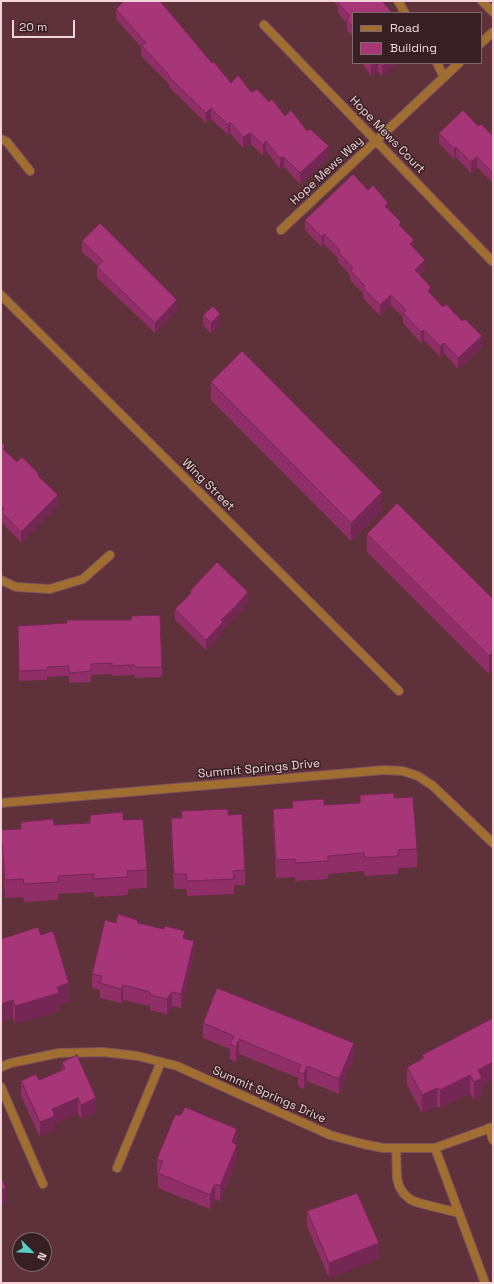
<!DOCTYPE html>
<style>
body{margin:0}
#map{position:relative;width:494px;height:1284px;overflow:hidden;background:#5f313a;font-family:"Space Grotesk",sans-serif}
canvas{display:block}
.frame{position:absolute;inset:0;border:2px solid #f2d4d9;pointer-events:none}
.legend{position:absolute;left:352px;top:12px;width:130px;height:52px;box-sizing:border-box;background:#362024;border:1px solid #81686c;margin:0;padding:5px 7px;list-style:none;font-size:12px;color:#f2d4d9}
.legend li{display:flex;align-items:center;gap:8px;height:20px}
.legend b{width:20px;border:1px solid #81686c}
.north{position:absolute;left:12px;top:1232px;width:40px;height:40px;box-sizing:border-box;background:#362024;border:1px solid #81686c;border-radius:50%;rotate:114deg;font-size:11px;font-weight:700;line-height:16px;text-align:center;color:#f2d4d9}
.north::after{content:'';display:block;margin:auto;width:14px;height:18px;background:#56cec4;clip-path:polygon(50% 0,100% 100%,50% 72%,0 100%)}
.scale{position:absolute;left:12px;top:20px;width:63px;height:18px;box-sizing:border-box;border:2px solid #f2d4d9;border-top:0;padding-left:5px;font-size:12px;line-height:14px;white-space:nowrap;color:#f2d4d9;-webkit-text-stroke:3px #362024;paint-order:stroke}
</style>
<div id="map">
<canvas width="494" height="1284"></canvas>
<div class="frame"></div>
<ul class="legend">
<li><b style="height:5px;background:#a16e32"></b>Road</li>
<li><b style="height:11px;background:#a63678"></b>Building</li>
</ul>
<div class="north">N</div>
<div class="scale">20 m</div>
</div>
<script>
const ctx = document.querySelector('canvas').getContext('2d');
ctx.lineJoin = 'round';
const poly = rows => new Path2D(rows.map(r => 'M' + r).join(''));
function trace(path, color, width, dash) { ctx.strokeStyle = color; ctx.lineWidth = width; ctx.lineCap = dash ? 'butt' : 'round'; ctx.setLineDash(dash || []); ctx.stroke(path); }
function paint(path, color) { ctx.fillStyle = color; ctx.fill(path, 'evenodd'); }
function drawText(font, color, halo, rows, align = 'center') {
  ctx.font = font + ' "Space Grotesk",sans-serif'; ctx.lineWidth = 3; ctx.setLineDash([]); ctx.textBaseline = 'middle'; ctx.strokeStyle = halo; ctx.fillStyle = color; for (const [text, x, y, turn = 0] of rows) {
    ctx.save(); ctx.translate(x, y); ctx.rotate((+turn || 0) * Math.PI / 180); ctx.textAlign = isNaN(turn) ? turn : align; if (halo) ctx.strokeText(text, 0, 0); ctx.fillText(text, 0, 0); ctx.restore();
  }
}
const lane = poly([
 [398,1,405,13],
 [437,63,444,77],
 [1,1087,43,1184],
 [489,1128,493,1140],
 [117,1168,161,1062]
]);
const street = poly([
 [482,1,493,12],
 [264,25,492,261],
 [481,43,493,32],
 [1,139,7,142,30,171],
 [281,230,459,63],
 [1,295,399,691],
 [1,580,16,587,50,589,83,579,110,555],
 [1,803,384,770,403,771,418,776,433,786,493,843],
 [1,1067,11,1063,59,1053,103,1052,138,1056,177,1066,330,1135,363,1144,383,1148,435,1148,493,1127],
 [396,1148,397,1178,399,1186,404,1194,411,1200,419,1203,459,1213],
 [435,1148,485,1283]
]);
trace(lane, '#7c525a', 10);
trace(street, '#7c525a', 10);
trace(lane, '#a16e32', 8);
trace(street, '#a16e32', 8);
paint(poly([
 [333,1,386,1,353,13,353,37,347,30,347,23,338,13,338,7],
 [116,9,212,63,231,83,269,102,285,116,307,131,329,157,300,184,284,167,280,169,266,151,263,156,251,144,243,148,230,133,228,135,211,119,206,123,169,87,169,84,141,56,141,47,116,19],
 [362,63,398,63,382,76,378,72,371,76],
 [478,126,493,136,493,183,477,167,471,173,456,157,454,159,439,143,439,133],
 [368,190,388,210,401,227,414,248,425,270,420,275,431,295,482,347,458,369,444,353,440,357,424,340,421,343,403,323,403,317,391,305,380,316,363,298,363,293,350,280,350,275,338,262,338,258,324,244,322,247,305,230,305,220],
 [82,241,177,310,155,333,97,278,97,267,98,266,82,252],
 [203,315,220,324,211,334,203,325],
 [211,382,382,510,351,541,211,400],
 [1,442,5,451,17,462,39,477,58,505,21,542,1,522],
 [367,534,493,599,489,674,367,552],
 [190,591,248,602,236,616,223,629,223,632,206,650,175,620,175,609,190,594],
 [18,626,162,667,162,677,135,678,134,675,112,676,112,674,91,675,91,682,69,683,69,676,47,677,47,680,19,681],
 [394,798,417,849,417,867,398,868,398,874,365,876,364,871,328,874,328,879,295,881,295,877,276,878,273,827,273,809,292,808,292,801,324,805,360,803],
 [228,815,245,870,245,885,234,885,234,894,187,896,186,889,174,889,171,833,171,818],
 [123,820,147,870,147,888,128,889,128,895,94,897,94,892,58,894,58,900,24,902,23,897,5,898,1,848,1,830,21,829,21,822,54,825],
 [116,923,138,923,185,939,194,956,181,1008,172,1006,167,1014,150,1010,150,1006,123,1000,121,1003,100,998,100,990,92,988,92,974],
 [41,935,69,1001,59,1004,59,1011,15,1024,13,1018,1,1022,1,939],
 [493,1018,482,1086,482,1096,474,1100,470,1093,440,1108,437,1106,422,1113,407,1085,407,1067,422,1059,422,1055],
 [203,1023,354,1058,339,1094,307,1081,304,1089,298,1086,298,1078,239,1054,236,1062,230,1059,230,1049,203,1038],
 [62,1062,96,1112,81,1119,78,1113,55,1123,55,1130,40,1137,21,1096,21,1081,39,1080,62,1070],
 [237,1144,237,1159,220,1201,215,1199,210,1209,158,1188,158,1175,157,1174,157,1159],
 [307,1211,379,1258,329,1278,307,1226]
]), '#8f2e67');
paint(poly([
 [385,1,386,1,386,10,383,2],
 [375,63,378,63,378,72,371,76,371,66],
 [386,63,398,63,382,76,382,66],
 [211,108,211,119,206,123,206,113],
 [230,122,230,133,228,135,228,125],
 [251,133,251,144,243,148,243,137],
 [266,141,266,151,263,156,263,145],
 [329,146,329,157,300,184,300,173],
 [456,147,456,157,454,159,454,149],
 [284,157,284,167,280,169,280,158],
 [477,157,477,167,471,173,471,162],
 [388,203,388,213,385,206],
 [324,234,324,244,322,247,322,237],
 [414,240,414,251,410,244],
 [425,260,425,270,415,280,415,270],
 [431,287,431,298,428,291],
 [391,295,391,305,380,316,380,305],
 [177,300,177,310,155,333,155,323],
 [220,314,220,324,211,334,211,323],
 [424,330,424,340,421,343,421,332],
 [482,336,482,347,458,369,458,358],
 [444,343,444,353,440,357,440,346],
 [382,492,382,510,351,541,351,523],
 [58,495,58,505,21,542,21,532],
 [248,592,248,602,236,616,223,629,223,632,206,650,206,640,221,620],
 [493,652,493,670,489,674,489,656],
 [185,931,185,945,183,938],
 [194,941,194,956,181,1008,181,994],
 [69,983,69,1001,59,1004,59,1011,15,1024,15,1006,57,987],
 [123,985,123,1000,121,1003,121,989],
 [172,992,172,1006,167,1014,167,999],
 [13,1000,13,1018,1,1022,1,1004],
 [239,1039,239,1054,236,1062,236,1047],
 [354,1043,354,1058,339,1094,339,1079],
 [493,1062,493,1080,482,1086,482,1096,474,1100,474,1082,478,1070],
 [307,1066,307,1081,304,1089,304,1074],
 [470,1075,470,1093,440,1108,440,1090],
 [437,1088,437,1106,422,1113,422,1095],
 [78,1098,78,1113,55,1123,55,1130,40,1137,40,1122,52,1109],
 [96,1098,96,1112,81,1119,81,1105],
 [237,1129,237,1144,232,1157,232,1142],
 [237,1145,237,1159,220,1201,220,1186],
 [215,1184,215,1199,210,1209,210,1195],
 [6,1188,6,1203,1,1205,1,1190],
 [379,1243,379,1258,329,1278,329,1263]
]), '#742654');
const building = poly([
 [124,1,160,1,212,63,214,62,231,83,238,75,251,92,257,89,269,102,272,99,285,116,291,110,307,131,310,129,329,146,300,173,284,157,280,158,266,141,263,145,251,133,243,137,230,122,228,125,211,108,206,113,169,77,169,75,141,45,146,43,116,9,124,1],
 [340,1,385,1,383,2,392,13,353,13,353,27,347,20,350,16,338,3,340,1],
 [369,63,375,63,371,66,369,63],
 [380,63,386,63,382,66,380,63],
 [463,110,478,126,481,124,493,136,493,173,477,157,471,162,456,147,454,149,439,133,463,110],
 [353,174,368,190,373,185,388,203,385,206,401,222,399,225,414,240,410,244,425,260,415,270,431,287,428,291,443,307,446,304,462,321,465,319,482,336,458,358,444,343,440,346,424,330,421,332,403,313,406,310,391,295,380,305,363,288,365,286,350,270,353,268,338,252,340,250,324,234,322,237,305,220,353,174],
 [100,223,177,300,155,323,97,267,103,261,82,241,100,223],
 [213,306,220,314,211,323,203,315,213,306],
 [242,351,382,492,351,523,211,382,242,351],
 [1,442,5,446,3,449,17,462,22,457,39,474,38,476,58,495,21,532,1,512,4,509,1,506,1,442],
 [397,503,493,599,493,652,489,656,367,534,397,503],
 [217,562,248,592,236,606,221,620,223,622,206,640,175,609,191,593,190,591,217,562],
 [160,615,162,667,135,667,134,665,112,666,112,663,91,664,91,671,69,673,69,666,47,667,47,670,19,671,18,626,67,623,67,620,131,620,132,616,160,615],
 [394,793,394,798,413,797,417,849,398,850,398,856,365,858,364,853,328,856,328,861,295,863,295,859,276,860,273,809,293,808,292,801,324,799,324,805,360,803,360,795,394,793],
 [228,809,228,815,242,814,245,870,233,871,234,879,187,881,186,874,174,874,171,818,182,818,181,811,228,809],
 [123,812,123,820,143,819,147,870,127,871,128,877,94,879,94,874,58,876,58,882,24,884,23,879,5,880,1,830,21,829,21,822,53,819,54,825,90,823,90,815,123,812],
 [118,914,137,920,138,923,164,929,165,926,185,931,183,938,194,941,181,994,172,992,167,999,150,995,150,992,123,985,121,989,100,983,102,976,92,974,105,920,116,923,118,914],
 [38,927,41,935,53,931,69,983,57,987,59,993,15,1006,13,1000,1,1004,1,939,38,927],
 [217,988,354,1043,339,1079,307,1066,304,1074,298,1072,301,1065,239,1039,236,1047,230,1044,234,1036,203,1023,217,988],
 [493,1018,493,1062,478,1070,482,1078,474,1082,470,1075,440,1090,437,1088,422,1095,407,1067,424,1058,422,1055,493,1018],
 [77,1055,96,1098,81,1105,78,1098,52,1109,55,1116,40,1122,21,1081,36,1074,39,1080,65,1069,62,1062,77,1055],
 [185,1107,237,1129,232,1142,237,1145,220,1186,215,1184,210,1195,158,1173,163,1162,157,1159,175,1115,181,1115,185,1107],
 [1,1177,6,1188,1,1190,1,1177],
 [357,1193,379,1243,329,1263,307,1211,357,1193]
]);
paint(building, '#a63678');
trace(building, '#742654', 1);
drawText('12px', '#f2d4d9', '#362024', [
 ["Hope Mews Court",387,135,46],
 ["Hope Mews Way",327,171,-43],
 ["Wing Street",208,485,45],
 ["Summit Springs Drive",259,769,-5],
 ["Summit Springs Drive",269,1095,24]
]);
</script>
